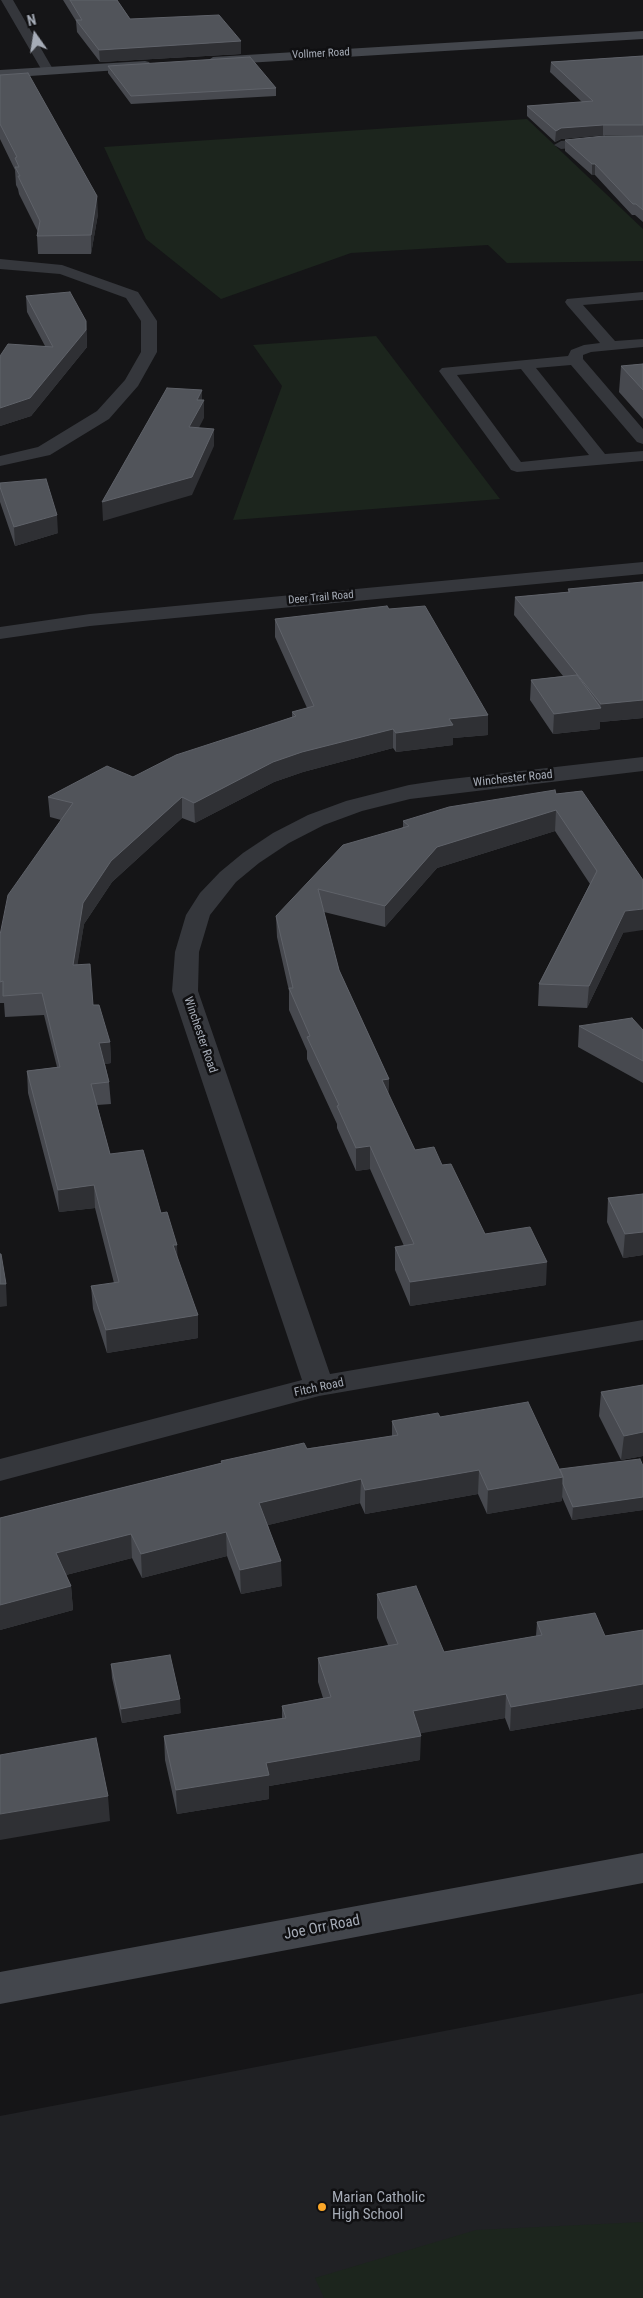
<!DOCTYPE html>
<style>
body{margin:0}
#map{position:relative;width:643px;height:2298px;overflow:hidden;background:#151517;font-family:"Roboto Condensed",sans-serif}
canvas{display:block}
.north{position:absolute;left:10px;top:10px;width:50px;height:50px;-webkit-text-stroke:4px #101012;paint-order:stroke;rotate:347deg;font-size:14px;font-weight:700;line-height:20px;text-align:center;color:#a6acb7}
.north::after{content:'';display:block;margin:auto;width:18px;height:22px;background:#a6acb7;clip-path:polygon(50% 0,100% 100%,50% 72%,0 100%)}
</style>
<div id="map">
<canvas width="643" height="2298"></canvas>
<div class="north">N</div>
</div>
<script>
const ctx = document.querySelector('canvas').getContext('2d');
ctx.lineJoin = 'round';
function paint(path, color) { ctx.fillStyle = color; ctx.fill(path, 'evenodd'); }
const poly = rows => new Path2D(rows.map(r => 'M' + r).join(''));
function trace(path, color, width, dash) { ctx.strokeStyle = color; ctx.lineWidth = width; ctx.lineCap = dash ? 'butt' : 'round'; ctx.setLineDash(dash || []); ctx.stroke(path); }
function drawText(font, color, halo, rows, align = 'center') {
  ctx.font = font + ' "Roboto Condensed",sans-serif'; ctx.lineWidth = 5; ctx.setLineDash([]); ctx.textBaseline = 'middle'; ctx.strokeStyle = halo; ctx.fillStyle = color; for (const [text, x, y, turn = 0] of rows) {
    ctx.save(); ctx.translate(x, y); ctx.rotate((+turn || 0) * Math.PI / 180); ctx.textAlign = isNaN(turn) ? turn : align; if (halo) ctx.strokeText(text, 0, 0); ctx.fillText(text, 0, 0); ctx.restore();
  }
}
paint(poly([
 [643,1993,643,2298,0,2298,0,2116]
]), '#202124');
paint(poly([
 [527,119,643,229,643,261,507,263,488,245,351,253,221,299,146,239,104,147],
 [376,336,500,499,233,520,282,386,253,345],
 [643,2222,643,2298,324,2298,315,2278,476,2230]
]), '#1c251d');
paint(poly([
 [643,292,643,300,583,305,615,341,643,339,643,347,591,352,583,355,583,359,643,429,643,444,637,442,571,365,536,368,605,454,643,451,643,461,517,472,511,470,439,371,442,368,568,356,571,350,584,345,600,343,567,305,565,302,567,299,643,292],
 [521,369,589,455,521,462,457,375,521,369]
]), '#35373c');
paint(poly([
 [1,0,13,0,54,71,52,74,44,74,1,0],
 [603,137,643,137,643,145,603,145,561,149,554,145,561,141,603,137],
 [0,259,62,265,138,292,157,321,157,352,138,386,109,419,50,455,0,466,0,456,38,447,97,411,125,380,141,352,141,321,126,298,60,274,0,269,0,259],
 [643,562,643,574,90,626,0,639,0,627,90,614,643,562],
 [643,757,643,771,410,799,362,811,324,825,289,843,259,863,236,882,210,915,199,952,198,991,330,1374,643,1320,643,1340,319,1396,0,1481,0,1459,302,1380,172,991,175,952,186,915,200,893,220,872,243,853,273,833,308,815,346,801,409,785,442,780,643,757]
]), '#35373c');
paint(poly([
 [643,31,643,39,213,65,207,61,213,57,643,31],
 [145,61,149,62,151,65,149,68,0,78,0,70,145,61],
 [643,1853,643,1883,0,2004,0,1972,643,1853]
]), '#43464c');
paint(poly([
 [63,0,117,0,130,19,241,41,241,54,100,62,77,32,76,21],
 [643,56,643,136,603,135,561,139,555,142,527,116,527,106,582,102,550,72,551,62],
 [108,66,276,88,276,96,131,104,108,73],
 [0,75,98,214,91,254,38,254,37,236,38,232,19,194,18,189,16,185,15,170,0,139],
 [643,136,643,222,635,215,632,215,595,175,592,175,565,151,565,140],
 [26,296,86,321,87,347,31,416,0,426,0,356,45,346,27,312],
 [643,364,643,419,619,392,621,366],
 [0,483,58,533,15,546,0,502],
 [643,582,643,718,600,722,600,729,553,734,530,700,531,680,563,676,514,615,515,597,568,592,568,589],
 [389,609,488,715,488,735,453,738,453,745,396,752,393,748,303,772,274,782,195,823,182,818,112,882,84,924,77,965,93,1005,110,1042,111,1063,105,1064,109,1082,111,1104,97,1105,110,1154,161,1213,177,1258,198,1338,107,1353,93,1309,91,1286,114,1283,95,1208,59,1212,28,1093,27,1071,57,1067,44,1015,5,1017,4,1003,0,1003,0,935,61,820,50,817,48,797,133,777,292,717,292,712,307,708,275,637,275,619],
 [582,791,623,933,587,1008,538,1006,539,984,590,884,555,831,437,868,385,927,324,912,339,970,389,1079,388,1094,415,1150,442,1165,485,1234,546,1285,410,1306,395,1270,395,1247,404,1246,370,1169,356,1171,337,1128,337,1124,307,1059,307,1051,289,1010,289,991,277,937,276,916,403,827,403,821,556,794],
 [579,1026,643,1030,643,1083,578,1047],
 [643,1194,643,1255,623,1258,607,1222,608,1198],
 [643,1385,643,1456,621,1460,599,1416,601,1392],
 [440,1417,560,1469,643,1466,643,1510,572,1520,562,1497,562,1501,487,1514,478,1494,365,1514,360,1503,268,1525,282,1586,241,1594,227,1556,142,1578,132,1558,66,1575,71,1586,73,1610,0,1630,0,1518,222,1463,221,1461,392,1436,392,1421],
 [377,1594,444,1652,536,1636,537,1622,605,1636,643,1630,643,1708,510,1731,505,1718,420,1733,420,1760,269,1786,269,1799,177,1814,165,1760,164,1736,282,1718,282,1706,323,1698,318,1682,318,1658,388,1645,377,1618],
 [111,1664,181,1713,122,1723,112,1678]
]), '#47494f');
paint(poly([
 [241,41,241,54,100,62,99,50],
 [603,125,603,135,561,139,555,142,556,131,561,128],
 [592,164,595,164,595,175,592,175],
 [97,196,98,214,91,254,91,235],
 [86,321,87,347,31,416,0,426,0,408],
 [202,390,202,404,204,400,204,418,190,445,189,427,197,400],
 [214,429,214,446,192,495,103,521,102,502],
 [57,515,58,533,15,546,14,527],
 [643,700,643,718,600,722,600,729,553,734,554,714,600,708,601,704],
 [488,715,488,735,453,738,453,745,396,752,396,733,449,719],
 [393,729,393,748,303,772,274,782,195,823,194,803,273,762,302,752],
 [182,797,182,818,112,882,84,924,74,987,73,965,83,903,111,861],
 [556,810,555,831,437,868,385,927,385,906,437,847],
 [643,909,643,930,623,933,587,1008,589,986,625,911],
 [110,1042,111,1063,100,1065,99,1043],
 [389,1079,388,1101,382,1080],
 [370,1146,370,1169,356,1171,356,1148],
 [94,1185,95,1208,59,1212,58,1190],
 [643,1232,643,1255,623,1258,625,1234],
 [173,1245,177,1245,178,1267],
 [547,1262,546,1285,410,1306,410,1282],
 [0,1284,6,1284,7,1306,0,1307],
 [198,1315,198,1338,107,1353,106,1330],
 [643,1432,643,1456,621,1460,624,1436],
 [479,1470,478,1494,365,1514,365,1490],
 [563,1477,562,1501,487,1514,488,1490],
 [361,1479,360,1503,260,1527,259,1503],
 [643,1497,643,1510,572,1520,573,1507],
 [226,1532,227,1556,142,1578,141,1554],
 [131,1534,132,1558,58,1577,56,1553],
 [281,1561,282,1586,241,1594,240,1570],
 [71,1586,73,1610,0,1630,0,1605],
 [643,1684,643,1708,510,1731,511,1707],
 [506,1694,505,1718,412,1735,413,1711],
 [180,1699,181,1713,122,1723,121,1709],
 [421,1736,420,1760,269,1786,269,1799,177,1814,176,1790,266,1763],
 [108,1796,110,1821,0,1840,0,1814]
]), '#2f3034');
const building = poly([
 [70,0,117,0,130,19,219,15,241,41,99,50,76,20,82,20,70,0],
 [643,56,643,125,603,125,561,128,556,131,527,106,593,101,551,62,643,56],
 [250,57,276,88,131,96,108,66,250,57],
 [28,73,97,196,91,235,37,236,40,221,18,176,20,176,15,167,19,167,15,158,17,157,0,124,0,75,28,73],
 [604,136,643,136,643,210,636,204,633,204,595,164,592,164,565,140,604,136],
 [70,292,86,321,86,330,30,398,0,408,0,356,8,344,53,347,26,296,70,292],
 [643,364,643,390,621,366,643,364],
 [167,388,202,390,197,400,204,400,189,427,214,429,192,477,102,502,167,388],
 [46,479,57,515,14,527,0,487,0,483,46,479],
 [643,582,643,700,601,704,515,597,570,592,568,589,643,582],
 [387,606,389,609,425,606,488,715,449,719,453,725,396,733,393,729,302,752,273,762,194,803,182,797,111,861,83,903,73,965,90,964,93,1005,99,1005,110,1042,99,1043,109,1082,91,1084,110,1154,143,1150,161,1213,167,1212,177,1245,173,1245,198,1315,106,1330,91,1286,119,1282,94,1185,58,1190,27,1071,60,1067,42,993,3,996,3,981,0,982,0,935,8,895,73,803,48,797,107,766,133,777,176,755,296,716,292,712,314,706,275,619,387,606],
 [577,675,601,708,554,714,531,680,577,675],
 [555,790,556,794,582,791,643,880,643,909,625,911,589,986,539,984,597,871,556,810,437,847,385,906,318,889,339,970,389,1079,382,1080,415,1150,434,1147,442,1165,451,1164,485,1234,530,1227,547,1262,410,1282,395,1247,414,1244,370,1146,356,1148,337,1106,339,1105,307,1037,310,1036,289,988,293,988,276,916,343,845,409,826,403,821,449,807,555,790],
 [632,1018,643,1030,643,1061,579,1026,632,1018],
 [643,1194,643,1232,625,1234,608,1198,643,1194],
 [0,1254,1,1254,6,1284,0,1284,0,1254],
 [643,1385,643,1432,624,1436,601,1392,643,1385],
 [528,1402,563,1477,488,1490,479,1470,365,1490,361,1479,259,1503,281,1561,240,1570,226,1532,141,1554,131,1534,56,1553,71,1586,0,1605,0,1518,222,1463,221,1461,304,1443,307,1449,398,1435,392,1421,438,1413,440,1417,528,1402],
 [640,1459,643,1466,643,1497,573,1507,563,1484,563,1477,560,1469,640,1459],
 [416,1586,444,1652,542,1635,537,1622,595,1613,605,1636,643,1630,643,1684,511,1707,506,1694,413,1711,421,1736,266,1763,269,1775,176,1790,164,1736,286,1718,282,1706,331,1697,318,1658,398,1644,377,1594,416,1586],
 [170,1655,180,1699,121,1709,111,1664,170,1655],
 [96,1738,108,1796,0,1814,0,1755,96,1738]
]);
paint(building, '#51545a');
trace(building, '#5f6269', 1);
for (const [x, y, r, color] of [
 [322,2207,5,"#fba728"]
]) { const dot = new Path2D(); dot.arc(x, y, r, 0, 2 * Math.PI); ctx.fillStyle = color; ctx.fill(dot); trace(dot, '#101012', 2); }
drawText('11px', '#a6acb7', '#101012', [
 ["Vollmer Road",321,54,-3],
 ["Deer Trail Road",321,598,-5]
]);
drawText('12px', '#a6acb7', '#101012', [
 ["Winchester Road",513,779,-6],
 ["Winchester Road",200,1035,71],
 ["Fitch Road",319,1388,-12]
]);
drawText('15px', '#a6acb7', '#101012', [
 ["Joe Orr Road",322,1928,-11]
]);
drawText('15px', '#a6acb7', '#101012', [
 ["Marian Catholic",332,2198],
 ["High School",332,2215]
], 'left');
</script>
